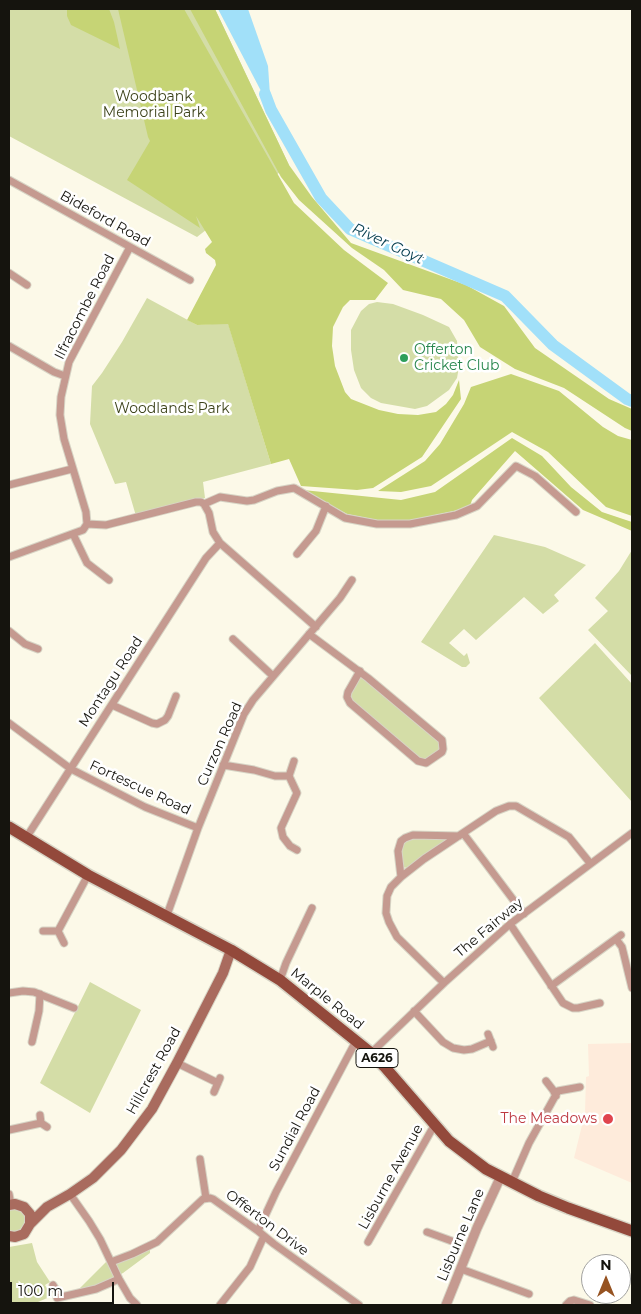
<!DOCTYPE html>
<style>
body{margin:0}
#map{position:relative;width:641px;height:1314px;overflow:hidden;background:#fcf9e8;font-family:Montserrat,sans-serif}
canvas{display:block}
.frame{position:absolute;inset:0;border:10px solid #15140e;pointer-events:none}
.north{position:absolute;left:581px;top:1254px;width:50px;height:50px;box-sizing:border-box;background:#fff;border:1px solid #a1a19f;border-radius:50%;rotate:0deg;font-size:14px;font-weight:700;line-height:20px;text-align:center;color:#15140e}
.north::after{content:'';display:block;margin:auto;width:18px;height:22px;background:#965322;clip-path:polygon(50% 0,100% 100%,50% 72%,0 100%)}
.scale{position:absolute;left:10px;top:1282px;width:104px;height:22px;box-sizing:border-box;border:2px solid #15140e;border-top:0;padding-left:6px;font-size:15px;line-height:18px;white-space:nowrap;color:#15140e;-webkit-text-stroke:4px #fff;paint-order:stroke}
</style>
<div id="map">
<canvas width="641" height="1314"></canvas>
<div class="frame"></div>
<div class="north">N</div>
<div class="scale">100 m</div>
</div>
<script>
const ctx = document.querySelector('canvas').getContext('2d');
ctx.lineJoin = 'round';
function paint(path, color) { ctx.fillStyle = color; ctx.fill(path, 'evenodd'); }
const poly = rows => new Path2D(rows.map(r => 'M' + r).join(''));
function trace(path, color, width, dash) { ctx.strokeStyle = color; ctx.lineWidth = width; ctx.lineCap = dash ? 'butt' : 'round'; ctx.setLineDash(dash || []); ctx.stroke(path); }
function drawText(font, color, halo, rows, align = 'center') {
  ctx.font = font + ' Montserrat,sans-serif'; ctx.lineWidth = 5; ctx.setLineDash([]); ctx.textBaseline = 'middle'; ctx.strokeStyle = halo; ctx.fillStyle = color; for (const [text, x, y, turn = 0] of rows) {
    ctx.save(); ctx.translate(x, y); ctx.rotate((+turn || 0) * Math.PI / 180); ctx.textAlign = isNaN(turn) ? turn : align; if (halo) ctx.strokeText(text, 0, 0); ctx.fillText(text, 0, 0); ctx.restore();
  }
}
paint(poly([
 [632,1043,632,1183,574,1158,585,1113,586,1077,589,1076,588,1044]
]), '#feebdb');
paint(poly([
 [9,9,215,9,289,165,197,237,9,136],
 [147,298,197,325,228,323,271,464,203,482,205,498,136,516,126,482,115,484,90,424,92,386,102,373,122,342],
 [377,302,393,304,423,315,449,327,457,341,459,367,457,378,449,390,427,406,415,409,381,403,371,398,361,388,354,370,351,350,351,330,361,311,369,304],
 [494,535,545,547,586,565,554,595,559,601,543,614,524,597,476,640,464,629,449,643,464,656,467,653,470,663,466,667,462,667,421,642],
 [632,550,632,676,588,630,608,611,595,598,619,571],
 [595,643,632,684,632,802,539,698],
 [360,671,442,740,443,749,422,763,350,703,348,692],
 [444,837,444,842,408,868,401,867,401,848,403,843,411,838],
 [90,982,141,1010,90,1113,40,1083],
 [9,1205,24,1207,29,1227,9,1236],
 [32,1243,37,1262,50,1282,45,1285,52,1296,31,1305,9,1305,9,1247],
 [150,1246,150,1253,123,1273,117,1276,119,1279,74,1294,109,1259]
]), '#d4dda7');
paint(poly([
 [67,9,109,9,114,22,120,49,71,25,67,16],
 [118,9,184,9,294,203,344,250,388,283,375,300,350,300,343,307,333,327,332,346,335,366,345,392,351,399,379,410,398,414,418,415,436,412,446,404,453,395,459,380,461,399,422,457,373,488,357,490,301,486,289,459,271,464,228,324,197,325,187,320,216,265,215,260,206,253,205,249,212,242,196,216,200,228,127,180,150,141,148,137],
 [190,9,215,9,289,165,312,197,351,243,466,285,504,306,535,348,609,399,632,409,632,431,625,428,564,388,515,369,480,347,464,320,441,299,403,290,384,270,352,248,299,200,281,177],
 [511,374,559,391,603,427,618,436,632,440,632,516,606,507,548,452,512,432,431,486,401,492,378,491,425,461,440,444,464,404,471,387],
 [512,438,542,456,571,487,602,512,632,522,632,531,583,510,515,451,472,500,470,506,454,511,412,520,377,520,347,514,303,490,401,500,435,492]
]), '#c6d475');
paint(poly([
 [218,9,248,9,268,66,271,110]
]), '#a1e0f9');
trace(poly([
 [265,94,271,110,321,198,350,229,505,296,553,345,627,399,632,401]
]), '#a1e0f9', 12);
const minor = poly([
 [9,180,190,280],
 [9,273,27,285],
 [9,346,54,372,65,376],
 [9,485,72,469],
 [204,504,220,497,247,501,254,500,277,491,294,488,345,518,377,524,410,524,456,515,477,506,516,466,535,476,576,512],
 [204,504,209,513,213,532,220,543,316,627],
 [87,524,86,512,64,439,60,415,61,397,69,362,130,247],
 [87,524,106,525,196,502,201,502,204,504],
 [73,534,87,563,109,580],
 [297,554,316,531,326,506],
 [9,557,83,530,87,524],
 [9,631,25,644,38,649],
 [309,634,368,678,442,740,443,749,442,752,426,763,418,761,350,703,347,697,348,692,360,671],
 [233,639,273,676],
 [112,705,152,723,157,724,165,720,168,716,176,696],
 [9,723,71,769,145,807,198,828],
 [223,765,254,770,275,776,289,776,297,793,281,828,283,837,290,846,297,850],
 [289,776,294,761],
 [463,833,524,914],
 [26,838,206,558,220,543],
 [401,877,398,851,401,841,405,838,413,835,459,836],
 [167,915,198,828,244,714,253,700,340,598,352,580],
 [510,924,563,1003,573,1008,578,1008,600,1003],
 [43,931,58,931,64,943],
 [58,931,88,875],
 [616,939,622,947,632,988],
 [280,980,286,963,312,908],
 [444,983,397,937,389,922,386,913,387,896,391,887,401,877,424,859,496,811,509,806,516,806,569,837,590,863],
 [551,986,621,935],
 [9,993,23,991,34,992,74,1008],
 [414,1011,443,1042,453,1048,464,1050,472,1049,491,1041],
 [488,1034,493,1047],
 [32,1042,39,1011,40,994],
 [371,1053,444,983,510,924,632,833],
 [177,1063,218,1083],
 [546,1081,553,1090,556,1096],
 [214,1092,220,1078],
 [40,1115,41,1123,47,1127],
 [9,1130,41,1123],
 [200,1159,206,1198],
 [512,1182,529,1143,558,1091,580,1087],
 [9,1194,11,1204],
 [70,1194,89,1221,100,1239,119,1279,130,1298,137,1305],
 [258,1231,276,1192,356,1041],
 [427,1232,460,1244],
 [368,1242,435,1124],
 [111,1262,132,1254,157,1242,203,1199,210,1198,213,1199,258,1231,274,1244,359,1305],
 [461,1269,529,1294],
 [53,1285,60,1297],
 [57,1298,96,1289,119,1279],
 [220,1305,250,1267,264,1236],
 [566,1305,570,1301,574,1300,590,1305]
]);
const tertiary = poly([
 [446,1305,477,1228,501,1176]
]);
const secondary = poly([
 [9,1205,15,1204,24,1207,30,1214,30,1224],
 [9,1236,15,1237,24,1234,30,1224,47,1207,70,1194,93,1178,121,1150,152,1109,177,1063,223,973,231,950]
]);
const primary = poly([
 [9,827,88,875,231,950,280,980,371,1053,384,1066,449,1141,486,1169,539,1196,568,1208,632,1231]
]);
trace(minor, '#d7d4c5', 9);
trace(tertiary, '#d7d4c5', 11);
trace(secondary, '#d7d4c5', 12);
trace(primary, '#d7d4c5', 14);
trace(minor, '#c59a90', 7);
trace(tertiary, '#c59a90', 9);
trace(secondary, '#a96b5e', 10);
trace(primary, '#93493b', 11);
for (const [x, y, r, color] of [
 [404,358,5,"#2e9e5b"],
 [608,1119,6,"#e0444e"]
]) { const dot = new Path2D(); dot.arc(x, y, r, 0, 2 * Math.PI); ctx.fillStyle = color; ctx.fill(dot); trace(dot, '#fff', 2); }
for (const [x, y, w] of [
 [377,1058,42]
]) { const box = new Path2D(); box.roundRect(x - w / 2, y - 9.5, w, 19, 4); ctx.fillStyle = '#fff'; ctx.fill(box); trace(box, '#15140e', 1); }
drawText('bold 12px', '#15140e', null, [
 ["A626",377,1058]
]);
drawText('14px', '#3d431b', '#fff', [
 ["Woodbank",154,97],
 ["Memorial Park",154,113],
 ["Woodlands Park",172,409]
]);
drawText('14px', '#15140e', '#fff', [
 ["Bideford Road",105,219,29],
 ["Ilfracombe Road",85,307,-63],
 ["Montagu Road",111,682,-57],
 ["Curzon Road",220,744,-66],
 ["Fortescue Road",140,788,25],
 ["The Fairway",489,928,-40],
 ["Marple Road",327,999,39],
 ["Hillcrest Road",154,1071,-61],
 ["Sundial Road",295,1129,-62],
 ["Lisburne Avenue",391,1177,-61],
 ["Offerton Drive",267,1223,37],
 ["Lisburne Lane",461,1235,-67]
]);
drawText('14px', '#27864d', '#fff', [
 ["Offerton",414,350],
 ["Cricket Club",414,366]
], 'left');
drawText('14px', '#be3a42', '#fff', [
 ["The Meadows",597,1119]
], 'right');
drawText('italic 15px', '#0a4152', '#fff', [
 ["River Goyt",388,244,25]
]);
</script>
